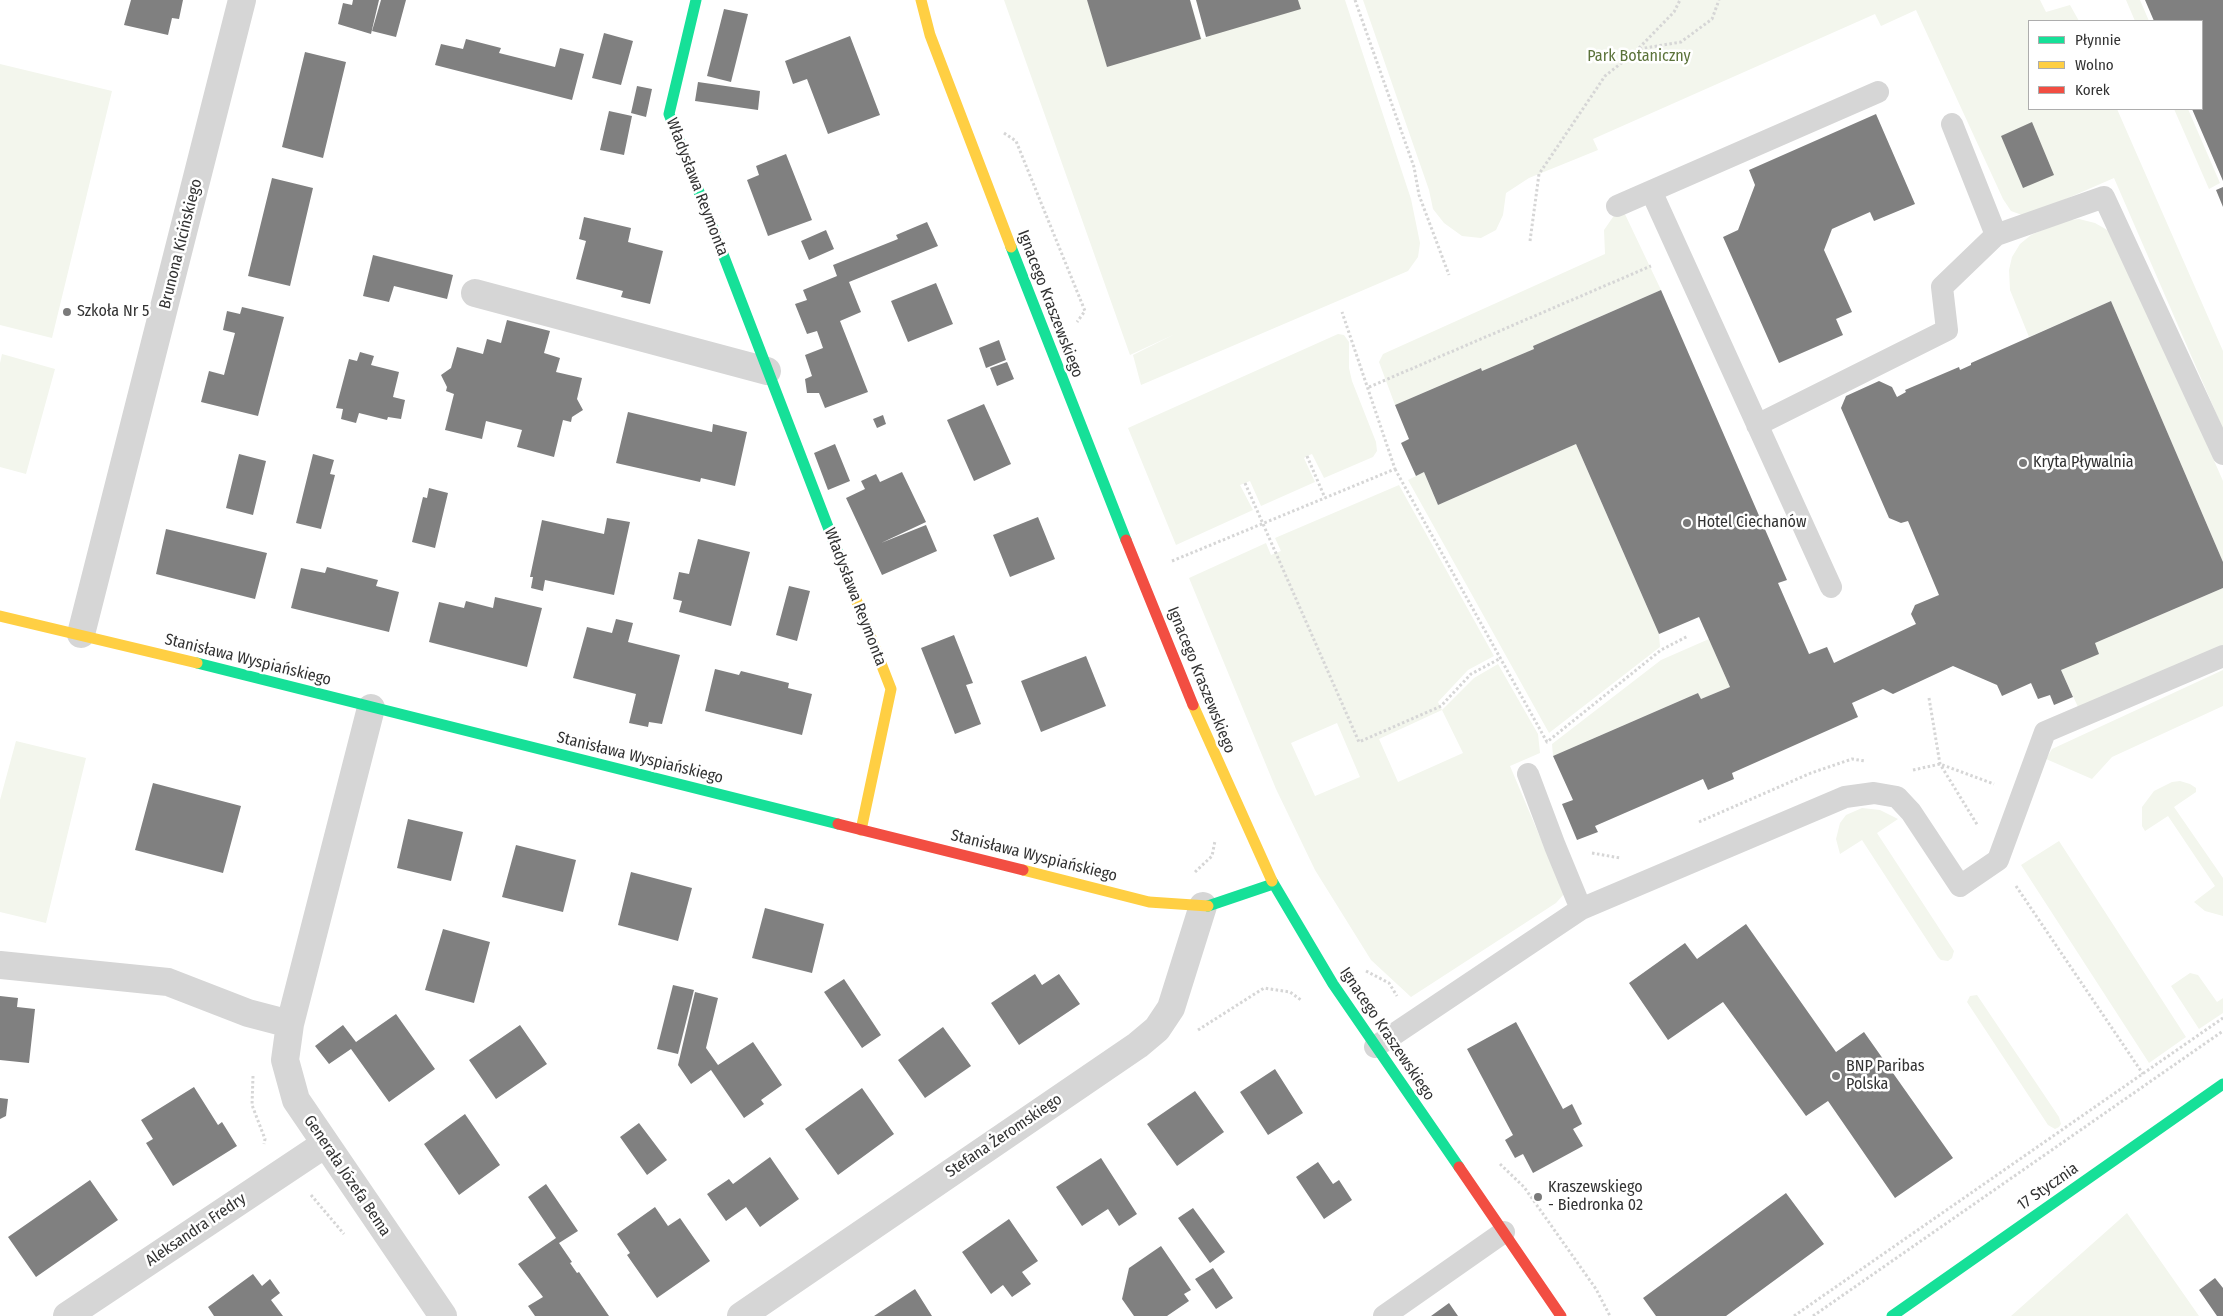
<!DOCTYPE html>
<meta charset="utf-8">
<style>
body{margin:0}
#map{position:relative;width:2223px;height:1316px;overflow:hidden;background:#fff;font-family:"Fira Sans Condensed",sans-serif}
canvas{display:block}
.legend{position:absolute;left:2028px;top:20px;width:175px;height:90px;box-sizing:border-box;background:#fff;border:1px solid #adadad;margin:0;padding:6px 9px;list-style:none;font-size:15px;color:#323232}
.legend li{display:flex;align-items:center;gap:10px;height:25px}
.legend b{width:25px;border:1px solid #adadad}
</style>
<div id="map">
<canvas width="2223" height="1316"></canvas>
<ul class="legend">
<li><b style="height:6px;background:#16e098"></b>Płynnie</li>
<li><b style="height:6px;background:#ffcf43"></b>Wolno</li>
<li><b style="height:6px;background:#f24e42"></b>Korek</li>
</ul>
</div>
<script>
const ctx = document.querySelector('canvas').getContext('2d');
ctx.lineJoin = 'round';
function paint(path, color) { ctx.fillStyle = color; ctx.fill(path, 'evenodd'); }
const poly = rows => new Path2D(rows.map(r => 'M' + r).join(''));
function trace(path, color, width, dash) { ctx.strokeStyle = color; ctx.lineWidth = width; ctx.lineCap = dash ? 'butt' : 'round'; ctx.setLineDash(dash || []); ctx.stroke(path); }
function drawText(font, color, halo, rows, align = 'center') {
  ctx.font = font + ' "Fira Sans Condensed",sans-serif'; ctx.lineWidth = 5; ctx.setLineDash([]); ctx.textBaseline = 'middle'; ctx.strokeStyle = halo; ctx.fillStyle = color; for (const [text, x, y, turn = 0] of rows) {
    ctx.save(); ctx.translate(x, y); ctx.rotate((+turn || 0) * Math.PI / 180); ctx.textAlign = isNaN(turn) ? turn : align; if (halo) ctx.strokeText(text, 0, 0); ctx.fillText(text, 0, 0); ctx.restore();
  }
}
paint(poly([
 [1004,0,1190,0,1202,39,1208,37,1197,0,1345,0,1411,199,1420,243,1418,257,1408,271,1141,385,1133,355,1175,334,1130,355],
 [1363,0,2040,0,2046,12,2070,5,2079,21,2029,21,2029,109,2117,109,2223,351,2223,429,2114,178,2036,212,2022,215,2011,211,2003,199,1916,10,1881,26,1875,14,1593,139,1598,150,1529,178,1506,193,1503,215,1496,230,1481,238,1462,236,1444,223,1433,209,1429,190],
 [2126,0,2140,0,2149,21,2135,21],
 [0,64,112,91,52,338,0,325],
 [2174,109,2188,109,2220,183,2209,189],
 [1623,210,1661,290,1533,346,1534,349,1482,371,1481,368,1395,405,1379,362,1383,354,1605,254,1604,230,1613,217],
 [2079,219,2095,223,2109,231,2128,264,2223,481,2223,562,2111,301,2029,337,2010,290,2009,270,2012,257,2020,244,2031,235,2063,221],
 [1338,334,1344,335,1349,342,1349,368,1352,381,1376,442,1377,451,1373,457,1324,478,1312,454,1307,456,1304,458,1315,482,1261,506,1250,481,1240,485,1253,510,1176,545,1128,428],
 [2,354,55,369,26,474,0,467,0,363],
 [1576,444,1659,634,1660,647,1549,733,1408,480,1424,472,1438,505],
 [1399,485,1494,656,1468,670,1438,702,1442,710,1474,678,1498,664,1538,734,1540,753,1510,766,1564,894,1556,903,1411,997,1371,960,1315,870,1276,789,1189,578,1266,543,1271,555,1281,551,1275,538],
 [1442,710,1463,753,1398,782,1379,739],
 [1337,723,1360,777,1315,796,1291,743],
 [2223,588,2223,645,2078,707,2061,670,2095,643],
 [1709,639,1730,687,1701,699,1698,693,1553,756,1552,744,1661,660],
 [2223,670,2223,706,2112,757,2092,779,2046,759,2052,749],
 [16,741,86,758,46,923,0,912,0,800],
 [2180,781,2190,784,2196,788,2196,792,2174,807,2223,878,2223,916,2205,911,2194,902,2215,886,2168,816,2145,831,2142,826,2142,807,2154,791,2172,782],
 [1862,808,1880,810,1898,819,1877,833,1954,951,1952,958,1948,961,1941,960,1938,957,1862,840,1840,854,1836,839,1840,823,1846,815],
 [2059,841,2186,1037,2149,1063,2021,865],
 [2190,973,2198,975,2217,1002,2223,998,2223,1013,2199,1029,2171,986],
 [1977,995,2059,1117,2061,1124,2059,1127,2055,1129,2048,1125,1967,1002,1970,996],
 [2127,1213,2199,1316,2011,1316]
]), '#f3f6ed');
paint(poly([
 [131,0,183,0,179,19,172,18,168,35,124,25],
 [353,0,379,0,371,34,338,24,343,3,352,5],
 [381,0,406,0,396,37,372,31],
 [1087,0,1190,0,1201,39,1107,67],
 [1196,0,1298,0,1301,9,1206,37],
 [2145,0,2223,0,2223,181,2192,109,2202,109,2202,21,2154,21],
 [724,9,748,14,731,82,707,76],
 [604,33,633,41,621,85,592,78],
 [850,36,880,115,828,134,807,79,793,84,785,61],
 [466,39,501,48,499,53,555,67,560,48,584,54,572,100,435,65,441,44,463,49],
 [305,52,346,62,323,158,282,147],
 [698,82,760,91,758,110,695,101],
 [637,86,652,89,646,117,631,113],
 [609,111,632,116,624,155,600,150],
 [1876,114,1915,204,1874,221,1870,212,1832,229,1824,250,1852,312,1836,319,1843,335,1779,363,1723,237,1738,230,1755,185,1749,170],
 [2032,122,2054,175,2023,188,2001,136],
 [786,154,812,220,768,236,747,180,759,175,756,166],
 [272,178,313,188,290,286,248,276],
 [2223,187,2223,207,2216,190],
 [584,217,631,228,628,242,663,251,650,304,621,297,623,291,576,279,586,241,579,239],
 [927,222,938,246,849,282,861,312,840,321,868,392,825,408,819,393,807,393,805,379,812,376,805,355,823,348,817,331,807,334,795,304,807,300,803,290,837,276,833,265,898,239,896,235],
 [826,230,834,249,809,260,801,241],
 [373,255,453,275,447,299,394,286,389,302,363,296],
 [936,283,953,324,908,342,891,301],
 [1661,290,1787,580,1778,583,1809,654,1827,647,1834,663,1916,624,1911,614,1915,605,1939,595,1908,521,1901,523,1889,518,1841,408,1846,396,1879,381,1892,387,1897,397,1906,392,1905,390,1959,367,1960,370,1971,365,1971,363,2111,301,2223,562,2223,588,2095,643,2099,654,2061,670,2073,697,2054,705,2050,695,2038,699,2031,683,2002,696,1997,685,1953,666,1893,694,1883,689,1852,703,1858,717,1732,773,1734,779,1708,790,1703,779,1595,826,1598,832,1577,840,1562,804,1573,800,1553,756,1698,693,1701,699,1730,687,1699,617,1659,634,1576,444,1438,505,1424,472,1416,476,1401,443,1409,439,1395,405,1481,368,1482,371,1534,349,1533,346],
 [242,307,284,317,258,416,201,402,209,371,224,375,235,333,223,330,227,311,240,314],
 [507,320,550,331,544,353,560,358,556,372,582,378,577,399,583,410,572,417,571,422,563,420,554,457,517,447,522,430,486,421,482,439,445,430,454,394,446,391,447,387,441,375,451,368,457,347,483,354,487,339,501,343],
 [999,340,1006,360,986,368,979,348],
 [360,352,374,356,371,365,399,372,393,397,405,400,401,419,388,417,387,420,359,413,356,423,341,419,343,409,336,408,349,359,357,361],
 [1007,362,1014,379,997,386,990,368],
 [984,404,1011,464,974,481,947,420],
 [628,412,712,432,713,424,747,432,735,486,701,478,700,482,616,463],
 [883,415,886,424,877,428,873,419],
 [835,444,850,481,828,490,814,453],
 [239,454,266,461,253,515,226,508],
 [313,454,334,460,330,474,335,475,321,529,296,523],
 [902,472,926,522,881,543,926,525,937,551,882,575,846,498,865,489,861,481,876,474,880,482],
 [429,488,448,493,435,548,412,542,423,497,427,498],
 [1038,517,1055,559,1010,577,993,535],
 [607,518,630,522,614,595,545,580,543,591,531,588,533,577,530,577,542,520,604,534],
 [166,529,267,553,255,599,156,574],
 [698,539,750,552,731,626,679,612,682,601,673,599,679,572,689,574],
 [327,567,378,580,376,586,399,592,389,632,291,608,301,568,325,573],
 [789,586,810,591,797,641,776,635],
 [495,597,542,608,527,667,429,642,439,602,464,608,466,601,493,608],
 [616,619,633,623,628,642,680,655,662,724,649,722,648,727,629,723,636,694,573,678,587,627,612,633],
 [954,635,973,683,966,685,981,724,955,734,921,648],
 [1086,656,1106,706,1041,732,1021,681],
 [715,669,739,675,741,671,789,683,788,688,812,694,802,735,705,711],
 [153,783,241,806,223,873,135,850],
 [408,819,463,832,451,881,397,868],
 [516,845,576,860,563,912,502,897],
 [631,872,692,888,678,941,618,925],
 [765,908,824,924,812,973,752,958],
 [1746,924,1836,1052,1864,1032,1953,1158,1895,1198,1828,1101,1806,1116,1723,1002,1668,1040,1629,983,1685,943,1697,959],
 [443,929,490,942,474,1003,425,990],
 [1035,974,1042,985,1059,974,1080,1004,1019,1045,991,1003],
 [844,979,881,1035,862,1048,824,992],
 [673,985,694,990,678,1054,657,1049],
 [695,992,718,998,706,1048,718,1065,753,1042,782,1085,761,1100,764,1104,744,1118,711,1070,691,1084,678,1065],
 [0,996,18,998,17,1007,35,1009,29,1063,0,1060],
 [396,1014,435,1069,389,1102,351,1049,329,1064,315,1046,343,1025,356,1042],
 [1516,1022,1563,1109,1572,1104,1582,1124,1573,1129,1583,1146,1533,1173,1523,1154,1515,1158,1505,1140,1513,1135,1467,1049],
 [520,1025,547,1064,496,1099,469,1060],
 [943,1027,971,1066,925,1098,898,1060],
 [1275,1069,1303,1113,1268,1135,1240,1092],
 [194,1087,218,1125,222,1122,237,1146,173,1186,146,1143,153,1139,141,1120],
 [862,1088,894,1134,838,1175,805,1129],
 [1195,1091,1224,1132,1177,1166,1147,1124],
 [0,1098,8,1099,6,1116,0,1119],
 [465,1114,500,1165,459,1195,424,1144],
 [639,1123,667,1160,647,1175,620,1137],
 [770,1157,799,1199,760,1227,746,1207,726,1221,707,1194,729,1179,733,1184],
 [1101,1158,1137,1214,1119,1226,1108,1209,1082,1226,1056,1187],
 [1318,1162,1333,1184,1339,1180,1352,1200,1324,1219,1296,1177],
 [90,1180,118,1220,36,1277,8,1237],
 [546,1184,578,1231,559,1243,572,1262,570,1263,577,1273,579,1272,609,1316,535,1316,528,1306,543,1297,518,1264,556,1238,528,1197],
 [1786,1193,1824,1244,1726,1316,1656,1316,1643,1298],
 [655,1207,668,1226,680,1218,710,1261,657,1298,627,1255,630,1253,617,1234],
 [1193,1208,1225,1252,1210,1263,1178,1218],
 [1009,1219,1038,1261,1022,1272,1031,1284,1012,1297,1003,1285,991,1294,962,1252],
 [1161,1246,1191,1290,1184,1294,1189,1301,1167,1316,1134,1316,1122,1299,1129,1268],
 [1213,1268,1233,1298,1216,1309,1195,1279],
 [253,1274,262,1286,270,1279,280,1293,271,1300,283,1316,214,1316,208,1307],
 [2215,1278,2223,1288,2223,1316,2217,1316,2199,1290],
 [915,1289,932,1316,874,1316],
 [1449,1303,1458,1316,1431,1316]
]), '#808080');
trace(poly([
 [1355,0,1414,167,1419,195,1449,275],
 [1639,48,1674,12,1680,0],
 [1004,133,1016,141,1085,311,1077,322],
 [1530,241,1539,174,1605,76,1639,49,1681,42,1712,19,1719,0],
 [1369,387,1651,266],
 [1307,456,1325,498],
 [1395,469,1547,742,1661,650,1688,636],
 [1245,483,1359,742,1441,706,1471,674,1501,658],
 [1172,561,1395,469,1342,312],
 [1929,698,1940,764,1978,826],
 [1913,770,1940,764,1994,784],
 [1699,822,1811,773,1852,759,1865,761],
 [1592,853,1620,858],
 [1195,872,1212,856,1215,841],
 [2016,886,2143,1074],
 [1366,971,1389,983,1397,996],
 [1198,1030,1264,988,1290,992,1301,1000],
 [253,1076,252,1105,265,1139,264,1144],
 [1500,1164,1524,1187,1596,1289,1610,1316],
 [311,1195,344,1234],
 [1794,1316,2223,1018],
 [1813,1316,2223,1031]
]), '#d6d6d6', 3, [2.5, 2.5]);
trace(poly([
 [1952,124,1996,235,2104,197,2223,454],
 [1652,193,1831,587],
 [1617,206,1878,92],
 [1757,425,1947,330,1942,287,1996,235],
 [1528,774,1555,846,1581,909],
 [1375,1047,1581,909,1845,797,1874,793,1897,797,1911,812,1960,886,1998,860,2045,732,2223,656],
 [1384,1316,1504,1232]
]), '#d6d6d6', 22);
trace(poly([
 [475,293,767,371],
 [81,634,242,0],
 [371,708,290,1024,285,1060,296,1100,443,1316],
 [0,965,168,982,248,1013,290,1024],
 [67,1316,325,1144],
 [741,1316,1138,1045,1157,1029,1171,1008,1203,906]
]), '#d6d6d6', 28);
trace(poly([
 [696,0,669,114,850,584],
 [1011,247,1126,540],
 [197,663,838,824],
 [1272,881,1333,984,1459,1167],
 [1208,906,1273,884],
 [1892,1316,2223,1084]
]), '#16e098', 11);
trace(poly([
 [921,0,930,35,1011,247],
 [850,584,891,689,861,830],
 [0,616,197,663],
 [1193,705,1272,881],
 [1023,870,1149,902,1208,906]
]), '#ffcf43', 11);
trace(poly([
 [1126,540,1193,705],
 [838,824,1023,870],
 [1459,1167,1561,1316]
]), '#f24e42', 11);
for (const [x, y, r, color] of [
 [67,312,5,"#7a7a7a"],
 [2023,463,5,"#7a7a7a"],
 [1687,523,5,"#7a7a7a"],
 [1836,1076,5,"#7a7a7a"],
 [1538,1197,5,"#7a7a7a"]
]) { const dot = new Path2D(); dot.arc(x, y, r, 0, 2 * Math.PI); ctx.fillStyle = color; ctx.fill(dot); trace(dot, '#fff', 2); }
drawText('16px', '#5b723a', '#fff', [
 ["Park Botaniczny",1639,57]
]);
drawText('16px', '#323232', '#fff', [
 ["Władysława Reymonta",697,187,69],
 ["Brunona Kicińskiego",181,244,-76],
 ["Ignacego Kraszewskiego",1050,304,69],
 ["Władysława Reymonta",855,597,69],
 ["Stanisława Wyspiańskiego",248,660,14],
 ["Ignacego Kraszewskiego",1201,680,68],
 ["Stanisława Wyspiańskiego",640,758,14],
 ["Stanisława Wyspiańskiego",1034,856,14],
 ["Ignacego Kraszewskiego",1387,1034,56],
 ["Stefana Żeromskiego",1004,1136,-34],
 ["Generała Józefa Bema",347,1176,56],
 ["17 Stycznia",2048,1187,-35],
 ["Aleksandra Fredry",196,1230,-34]
]);
drawText('16px', '#323232', '#fff', [
 ["Szkoła Nr 5",77,312],
 ["Kryta Pływalnia",2033,463],
 ["Hotel Ciechanów",1697,523],
 ["BNP Paribas",1846,1067],
 ["Polska",1846,1085],
 ["Kraszewskiego",1548,1188],
 ["- Biedronka 02",1548,1206]
], 'left');
</script>
